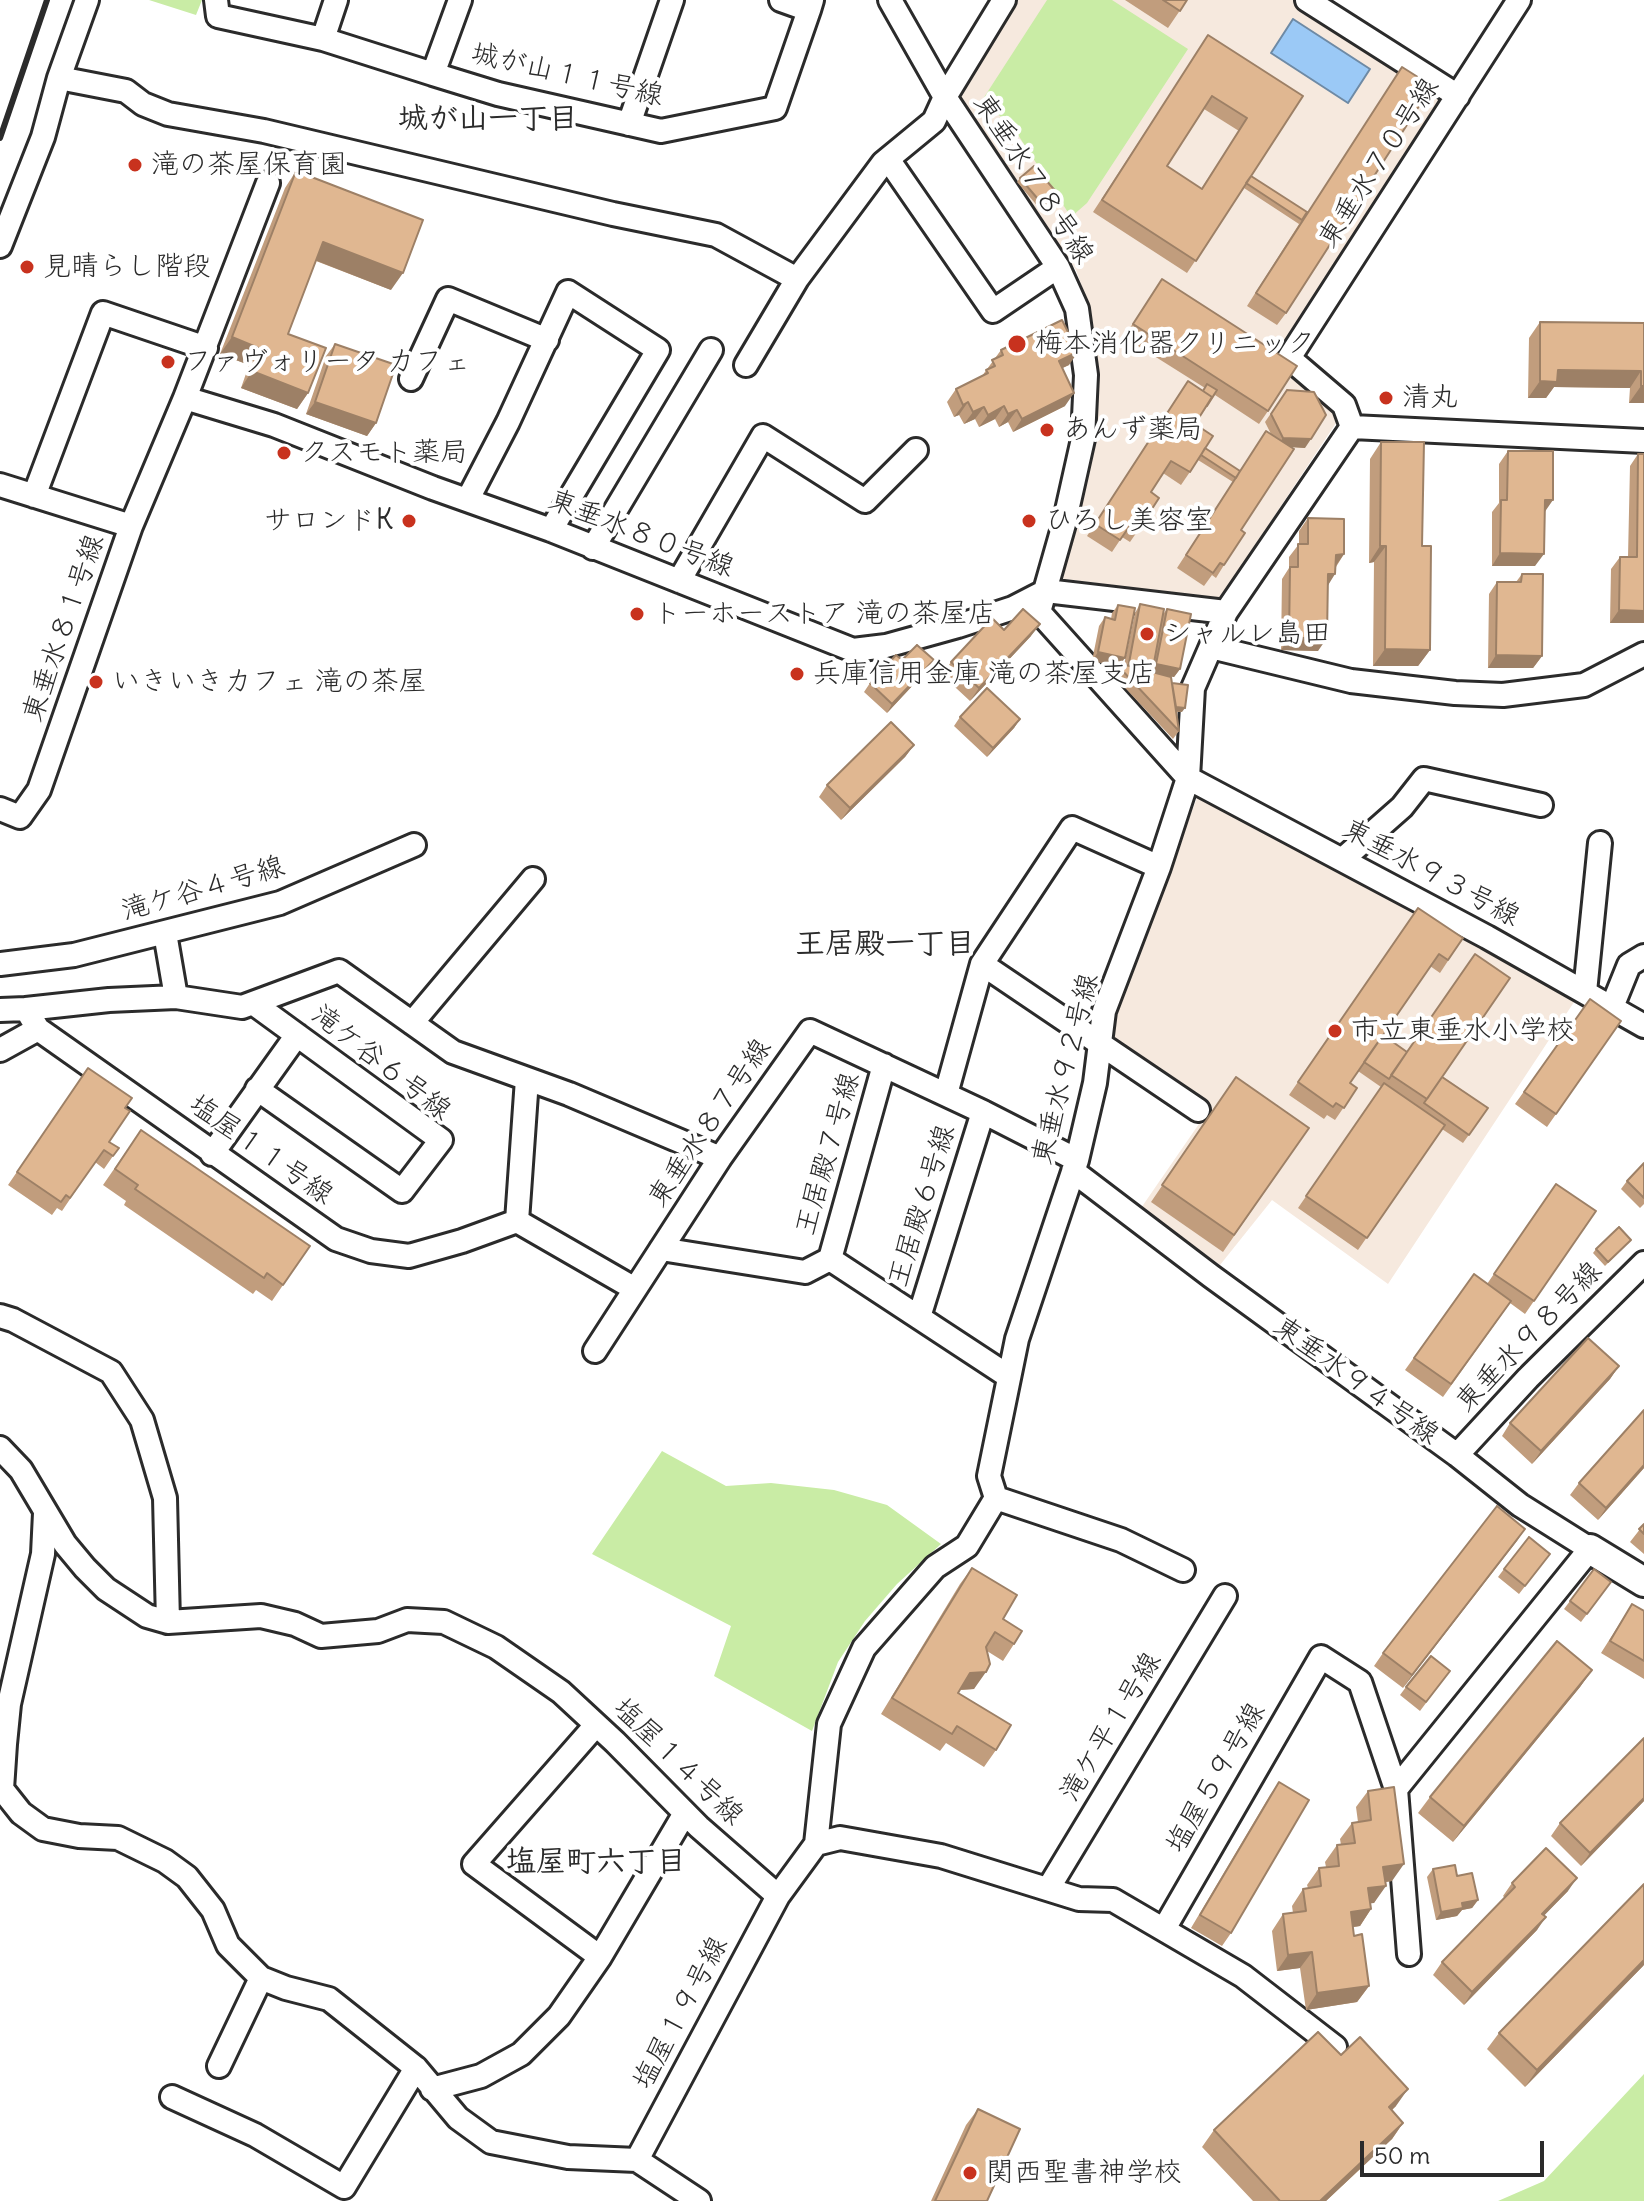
<!DOCTYPE html>
<meta charset="utf-8">
<style>
body{margin:0}
#map{position:relative;width:1644px;height:2201px;overflow:hidden;background:#fff;font-family:Delius,sans-serif}
canvas{display:block}
.scale{position:absolute;left:1360px;top:2141px;width:184px;height:36px;box-sizing:border-box;border:4px solid #2b2b2b;border-top:0;padding-left:10px;font-size:24px;line-height:28px;white-space:nowrap;color:#2b2b2b;-webkit-text-stroke:6px #fff;paint-order:stroke}
</style>
<div id="map">
<canvas width="1644" height="2201"></canvas>
<div class="scale">50 m</div>
</div>
<script>
const ctx = document.querySelector('canvas').getContext('2d');
ctx.lineJoin = 'round';
function paint(path, color) { ctx.fillStyle = color; ctx.fill(path, 'evenodd'); }
const poly = rows => new Path2D(rows.map(r => 'M' + r).join(''));
function trace(path, color, width, dash) { ctx.strokeStyle = color; ctx.lineWidth = width; ctx.lineCap = dash ? 'butt' : 'round'; ctx.setLineDash(dash || []); ctx.stroke(path); }
function drawText(font, color, halo, rows, align = 'center') {
  ctx.font = font + ' Delius,"Klee One",sans-serif'; ctx.lineWidth = 8; ctx.setLineDash([]); ctx.textBaseline = 'middle'; ctx.strokeStyle = halo; ctx.fillStyle = color; for (const [text, x, y, turn = 0] of rows) {
    ctx.save(); ctx.translate(x, y); ctx.rotate((+turn || 0) * Math.PI / 180); ctx.textAlign = isNaN(turn) ? turn : align; if (halo) ctx.strokeText(text, 0, 0); ctx.fillText(text, 0, 0); ctx.restore();
  }
}
paint(poly([
 [1018,0,1295,0,1448,99,1281,361,1340,417,1220,598,1063,579,1099,388,1083,290,1076,270,958,100],
 [1199,793,1578,996,1388,1284,1272,1200,1220,1265,1141,1208,1201,1121,1113,1057,1116,1004]
]), '#f6e9de');
paint(poly([
 [149,0,202,0,196,15],
 [1047,0,1112,0,1188,49,1087,203,1071,217,1011,124,981,102],
 [662,1451,726,1486,771,1483,834,1490,887,1505,941,1544,897,1584,865,1621,838,1662,812,1731,714,1676,731,1626,592,1554],
 [1644,2074,1644,2201,1498,2201,1544,2181]
]), '#c9eca5');
const water = poly([
 [1293,19,1370,69,1348,103,1271,53,1293,19]
]);
paint(water, '#9bc9f6');
trace(water, '#6e8aa5', 2);
const minor = poly([
 [216,0,218,16,323,39,336,0],
 [781,0,809,10,812,0],
 [890,0,945,97,1058,267,1077,309,1086,375,1083,439,1064,524,1039,612,1188,778,1487,937,1644,1026],
 [1307,0,1458,96],
 [323,39,433,74,460,0],
 [433,74,498,94,661,131,775,108,809,10],
 [59,78,126,91,143,104,168,114,264,131,613,214,716,235,797,279,883,163,934,121,945,97,1004,0],
 [629,124,672,0],
 [888,159,993,311,1058,267],
 [0,246,43,137,59,78,87,0],
 [746,365,797,279],
 [411,379,448,299,547,340],
 [185,398,268,183],
 [1352,427,1344,405,1289,358,1519,0],
 [0,485,131,526],
 [34,496,103,313,206,348],
 [468,499,508,422,568,292,658,350,551,530],
 [593,548,711,350],
 [679,581,763,436,865,501,916,450],
 [1211,647,1351,681,1455,693,1503,695,1584,685,1644,654],
 [0,809,20,817,39,790,131,526,185,398,274,425,433,488,551,530,853,650,886,646,958,626,1013,608,1046,591,1226,612,1352,427,1644,441],
 [1343,859,1402,807,1424,779,1541,805],
 [165,933,176,997],
 [0,964,74,955,280,903,414,845],
 [982,964,1198,1110],
 [1585,992,1600,843],
 [253,1003,441,1140,402,1191,257,1089],
 [1612,1007,1629,965,1644,956],
 [26,1009,109,1000,176,997,242,1007,339,971,453,1052,569,1094,720,1158],
 [0,1010,26,1009,38,1029,336,1239,371,1251,409,1256,462,1241,517,1221],
 [412,1023,533,879],
 [0,1050,38,1029],
 [946,1094,982,964,1072,828,1159,867],
 [212,1154,297,1035],
 [1073,1171,1211,1276,1457,1455,1520,1505,1590,1549,1396,1789],
 [517,1221,527,1079],
 [517,1221,635,1289],
 [661,1249,805,1272,830,1259,1008,1376],
 [830,1259,884,1065],
 [0,1316,13,1320,111,1372,142,1420,165,1498,168,1622],
 [919,1317,983,1112],
 [595,1351,720,1158,810,1031,983,1112,1077,1160],
 [0,1448,21,1470,65,1544,85,1568,106,1589,147,1616,168,1622,261,1616,295,1624,321,1636,378,1631,407,1620,444,1622,496,1647,561,1692,615,1742,699,1827,778,1896,816,1844,840,1838,941,1856,1079,1899,1113,1900,1243,1976,1335,2047],
 [1457,1455,1528,1378,1644,1263],
 [996,1498,989,1476,1017,1339,1077,1160,1095,1083,1104,1011,1159,867,1188,778,1193,688,1226,612],
 [996,1498,1121,1540,1183,1570],
 [45,1513,43,1554,9,1704,5,1744,2,1789,21,1813,43,1829,79,1836,118,1838,165,1861,187,1877,213,1910,228,1945,261,1978,286,1988,329,1999,416,2068,458,2118,491,2142,568,2157,637,2160],
 [596,1725,474,1864,600,1957],
 [816,1844,829,1724,864,1648,935,1567,967,1546,996,1498],
 [1048,1889,1225,1596],
 [1164,1929,1321,1657,1360,1682,1396,1789,1409,1954],
 [219,2066,261,1978],
 [432,2089,481,2076,521,2054,559,2016,600,1957,685,1813],
 [172,2097,255,2135,344,2187,416,2068],
 [637,2160,778,1896],
 [637,2160,699,2201]
]);
const tertiary = poly([
 [1590,1549,1644,1582]
]);
trace(minor, '#2b2b2b', 28);
trace(tertiary, '#2b2b2b', 34);
trace(minor, '#fff', 22);
trace(tertiary, '#fff', 28);
trace(poly([
 [0,138,47,0]
]), '#2b2b2b', 6);
paint(poly([
 [1125,0,1187,0,1168,28],
 [1200,48,1303,96,1251,176,1307,212,1286,313,1277,325,1247,306,1301,221,1299,224,1244,188,1187,273,1093,212],
 [1204,109,1239,131,1201,189,1167,166],
 [296,171,391,290,316,261,288,334,308,393,297,409,241,388,249,365,220,354,285,188],
 [1020,178,1057,193,1054,198,1040,209,1017,182],
 [1162,279,1268,411,1259,424,1215,395,1195,424,1205,448,1240,471,1271,434,1265,422,1287,390,1305,448,1291,447,1241,530,1224,565,1216,578,1212,575,1204,586,1177,568,1233,482,1198,460,1181,485,1163,473,1151,492,1139,529,1130,542,1122,537,1112,552,1087,536,1179,394,1203,391,1205,388,1124,337],
 [1540,322,1644,323,1644,403,1629,403,1630,388,1554,387,1546,398,1528,398,1529,338],
 [335,344,376,423,367,436,306,414,326,356],
 [1001,350,1069,365,1062,368,1065,406,1013,432,1008,422,999,427,995,419,979,427,975,419,964,424,959,415,954,417,947,402,956,389,982,376],
 [1381,442,1422,546,1430,650,1418,666,1373,666,1374,562,1369,563,1370,459],
 [1508,451,1545,511,1535,566,1492,566,1492,512,1499,503,1499,464],
 [1638,454,1644,454,1644,623,1610,623,1611,569,1620,557,1628,557,1630,466],
 [1308,518,1344,554,1336,567,1328,585,1318,651,1281,650,1282,579,1289,568,1289,557,1299,544,1299,531],
 [1522,574,1542,656,1533,668,1488,668,1489,594,1497,582,1516,582],
 [1140,604,1164,613,1167,609,1180,669,1174,677,1163,675,1172,683,1182,712,1176,712,1179,731,1173,739,1113,675,1119,667,1124,665,1135,613],
 [1118,605,1119,666,1092,661,1099,626,1105,617,1111,619,1112,613],
 [1004,630,1031,636,970,701,942,675,951,662],
 [928,669,887,713,864,692,870,683],
 [960,717,1020,719,1014,728,987,757,954,726],
 [914,745,905,757,841,820,819,797,827,785],
 [1418,908,1463,938,1440,973,1430,966,1383,1035,1488,1108,1463,1143,1442,1129,1358,1250,1298,1208,1381,1087,1358,1071,1350,1083,1357,1088,1335,1120,1327,1115,1324,1119,1289,1095],
 [1590,999,1621,1021,1547,1127,1515,1104],
 [88,1068,125,1108,109,1142,113,1156,104,1169,95,1162,62,1211,57,1208,52,1215,8,1185],
 [1236,1077,1309,1128,1223,1252,1151,1202],
 [141,1130,310,1246,272,1301,256,1290,253,1294,124,1205,126,1201,103,1185],
 [1644,1163,1644,1204,1640,1208,1621,1189,1627,1181],
 [1556,1184,1596,1211,1525,1314,1510,1303,1443,1397,1405,1370,1474,1274,1487,1284],
 [1631,1240,1605,1266,1593,1253,1596,1249],
 [1619,1366,1610,1379,1532,1464,1502,1436,1510,1423],
 [1644,1410,1644,1468,1598,1520,1570,1495,1579,1483],
 [1644,1524,1644,1554,1630,1542],
 [1525,1529,1403,1688,1374,1666,1383,1653],
 [1550,1554,1519,1594,1498,1577,1504,1569],
 [972,1568,1003,1619,1014,1644,1003,1661,987,1651,974,1689,960,1690,958,1693,996,1750,984,1767,946,1743,940,1751,881,1714,960,1584],
 [1594,1569,1611,1582,1581,1622,1564,1609],
 [1632,1604,1644,1611,1644,1679,1601,1653],
 [1592,1670,1580,1687,1453,1842,1418,1813,1430,1797],
 [1450,1671,1420,1711,1400,1695,1406,1687],
 [1644,1738,1644,1801,1581,1866,1551,1836,1560,1823],
 [1279,1782,1231,1933,1222,1946,1191,1928,1270,1795],
 [1368,1791,1392,1881,1385,1882,1374,1903,1370,1903,1371,1909,1360,1926,1353,1927,1354,1936,1369,1986,1357,2002,1306,2010,1300,1968,1277,1971,1272,1931,1283,1914,1293,1913,1292,1906,1303,1889,1308,1888,1307,1885,1319,1868,1326,1867,1325,1862,1337,1845,1341,1845,1340,1839,1352,1823,1358,1822,1356,1807],
 [1433,1869,1457,1876,1478,1900,1472,1908,1462,1910,1457,1916,1436,1920,1427,1877],
 [1512,1883,1568,1891,1544,1915,1537,1930,1464,2005,1433,1975,1442,1962,1505,1898,1503,1896],
 [1644,1965,1525,2087,1487,2049,1499,2033],
 [1341,2055,1396,2106,1392,2110,1403,2123,1392,2139,1326,2201,1253,2201,1202,2147,1214,2130],
 [978,2109,987,2201,931,2201,966,2125]
]), '#c19d7d');
paint(poly([
 [323,242,403,273,391,290,312,259],
 [232,337,261,349,249,365,220,354],
 [1078,352,1069,365,1050,374,1059,361],
 [1558,370,1641,371,1630,388,1554,387,1546,398,1528,398,1540,381],
 [252,371,308,393,297,409,241,388],
 [1641,386,1644,386,1644,403,1629,403],
 [1074,393,1065,406,1013,432,1022,419],
 [315,402,376,423,367,436,306,414],
 [968,402,959,415,954,417,963,405],
 [1004,406,995,419,979,427,988,415],
 [984,407,975,419,964,424,973,412],
 [1017,410,1008,422,999,427,1008,414],
 [1283,438,1311,439,1305,448,1277,446],
 [1545,500,1553,500,1544,513],
 [1380,546,1386,546,1374,562,1369,563],
 [1500,553,1544,554,1535,566,1492,566],
 [1344,554,1335,567,1336,555],
 [1328,574,1335,574,1327,587],
 [1619,610,1644,611,1644,623,1610,623],
 [1040,624,1031,636,970,701,979,688],
 [1289,638,1327,638,1318,651,1281,650],
 [1385,649,1430,650,1418,666,1373,666],
 [1098,652,1125,658,1119,666,1092,661],
 [1496,655,1542,656,1533,668,1488,668],
 [934,660,928,669,887,713,892,704],
 [1129,663,1153,668,1147,676,1123,672],
 [1156,664,1180,669,1174,677,1150,672],
 [1176,707,1185,708,1182,712,1173,711],
 [1020,719,1014,728,987,757,993,748],
 [914,745,905,757,841,820,850,808],
 [1619,1366,1610,1379,1532,1464,1541,1451],
 [1644,1465,1644,1468,1598,1520,1606,1508],
 [1525,1529,1517,1541,1403,1688,1412,1675],
 [1592,1670,1580,1687,1453,1842,1464,1826],
 [986,1672,974,1689,958,1690,970,1673],
 [1644,1798,1644,1801,1581,1866,1590,1853],
 [1404,1864,1392,1881,1372,1884,1383,1867],
 [1577,1878,1568,1891,1534,1926,1542,1914],
 [1386,1886,1374,1903,1357,1905,1368,1888],
 [1478,1900,1472,1908,1462,1910,1457,1916,1436,1920,1441,1912,1462,1903],
 [1371,1909,1360,1926,1340,1929,1351,1912],
 [1546,1917,1537,1930,1464,2005,1472,1992],
 [1312,1952,1300,1968,1277,1971,1288,1955],
 [1644,1960,1644,1965,1525,2087,1537,2070],
 [1369,1986,1357,2002,1306,2010,1317,1993],
 [1408,2089,1396,2106,1377,2124,1389,2107],
 [1403,2123,1392,2139,1326,2201,1320,2201]
]), '#9d8066');
const building = poly([
 [1163,0,1187,0,1180,11,1163,0],
 [1208,35,1303,96,1196,261,1102,200,1208,35],
 [1212,96,1247,118,1202,189,1167,166,1212,96],
 [1402,67,1432,86,1286,313,1256,293,1402,67],
 [1034,166,1057,193,1043,205,1020,178,1034,166],
 [296,171,423,220,403,273,323,242,288,334,326,348,308,393,252,371,261,349,232,337,296,171],
 [1251,176,1307,212,1302,220,1246,183,1251,176],
 [1162,279,1297,366,1268,411,1133,324,1162,279],
 [1062,320,1078,352,1059,361,1074,393,1022,419,1017,410,1008,414,1004,406,988,415,984,407,973,412,968,402,963,405,956,389,988,373,986,370,995,366,992,360,1003,355,1001,350,1062,320],
 [1540,322,1644,323,1644,386,1641,386,1641,371,1558,370,1557,382,1540,381,1540,322],
 [335,344,396,365,376,423,315,402,335,344],
 [1188,381,1212,397,1195,424,1213,436,1190,472,1171,461,1151,492,1159,498,1139,529,1131,524,1120,540,1095,524,1188,381],
 [1207,384,1217,390,1207,406,1212,397,1203,391,1207,384],
 [1287,390,1314,392,1326,415,1311,439,1283,438,1271,414,1287,390],
 [1266,431,1294,449,1241,530,1245,533,1224,565,1220,563,1213,573,1186,555,1266,431],
 [1381,442,1424,442,1422,546,1431,546,1430,650,1385,649,1386,546,1380,546,1381,442],
 [1205,448,1240,471,1236,478,1201,455,1205,448],
 [1508,451,1553,451,1553,500,1545,500,1544,554,1500,553,1501,500,1507,500,1508,451],
 [1638,454,1644,454,1644,611,1619,610,1620,557,1637,557,1638,454],
 [1308,518,1344,519,1344,554,1336,555,1335,574,1328,574,1327,638,1289,638,1290,567,1298,567,1298,544,1308,544,1308,518],
 [1522,574,1543,574,1542,656,1496,655,1497,582,1521,582,1522,574],
 [1140,604,1164,609,1153,668,1129,663,1140,604],
 [1118,605,1135,608,1125,658,1098,652,1105,617,1115,620,1118,605],
 [1023,609,1040,624,979,688,951,662,992,618,1004,630,1023,609],
 [1167,609,1191,614,1180,669,1156,664,1167,609],
 [917,645,934,660,892,704,870,683,896,655,902,660,917,645],
 [1122,664,1171,677,1179,731,1119,667,1122,664],
 [1172,683,1188,685,1185,708,1176,707,1172,683],
 [987,688,1020,719,993,748,960,717,987,688],
 [891,722,914,745,850,808,827,785,891,722],
 [1418,908,1463,938,1448,960,1439,954,1350,1083,1357,1088,1344,1108,1336,1103,1333,1107,1298,1082,1418,908],
 [1475,954,1510,978,1427,1099,1391,1075,1475,954],
 [1590,999,1621,1021,1556,1114,1524,1092,1590,999],
 [1383,1035,1407,1052,1389,1079,1364,1062,1383,1035],
 [88,1068,132,1098,125,1108,130,1111,109,1142,119,1148,113,1156,104,1150,70,1198,66,1195,61,1202,17,1172,88,1068],
 [1236,1077,1309,1128,1234,1235,1162,1185,1236,1077],
 [1442,1077,1488,1108,1469,1135,1424,1103,1442,1077],
 [1384,1083,1445,1125,1367,1238,1306,1196,1384,1083],
 [141,1130,310,1246,283,1285,267,1273,264,1278,135,1189,138,1185,115,1169,141,1130],
 [1644,1163,1644,1198,1627,1181,1644,1163],
 [1556,1184,1596,1211,1534,1301,1494,1274,1556,1184],
 [1619,1227,1631,1240,1608,1262,1596,1249,1619,1227],
 [1474,1274,1511,1301,1451,1384,1414,1358,1474,1274],
 [1588,1338,1619,1366,1541,1451,1510,1423,1588,1338],
 [1644,1410,1644,1465,1606,1508,1579,1483,1644,1410],
 [1497,1506,1525,1529,1412,1675,1383,1653,1497,1506],
 [1644,1524,1644,1534,1639,1529,1644,1524],
 [1529,1537,1550,1554,1525,1586,1504,1569,1529,1537],
 [972,1568,1017,1595,1003,1619,1022,1631,1014,1644,995,1632,986,1647,990,1664,986,1672,970,1673,958,1693,1011,1725,996,1750,957,1726,952,1734,892,1698,972,1568],
 [1594,1569,1611,1582,1587,1614,1570,1601,1594,1569],
 [1632,1604,1644,1611,1644,1661,1610,1641,1632,1604],
 [1557,1641,1592,1670,1464,1826,1430,1797,1557,1641],
 [1431,1656,1450,1671,1426,1702,1406,1687,1431,1656],
 [1644,1738,1644,1798,1590,1853,1560,1823,1644,1738],
 [1279,1782,1309,1800,1231,1933,1200,1915,1279,1782],
 [1394,1787,1404,1864,1383,1867,1386,1886,1368,1888,1371,1909,1351,1912,1354,1936,1362,1934,1369,1986,1317,1993,1312,1952,1288,1955,1283,1914,1306,1911,1303,1889,1321,1886,1319,1868,1339,1866,1337,1845,1355,1843,1352,1823,1371,1820,1368,1791,1394,1787],
 [1546,1848,1577,1878,1542,1914,1546,1917,1472,1992,1442,1962,1515,1887,1512,1883,1546,1848],
 [1455,1865,1457,1876,1472,1873,1478,1900,1462,1903,1463,1908,1441,1912,1433,1869,1455,1865],
 [1644,1884,1644,1960,1537,2070,1499,2033,1644,1884],
 [1318,2032,1341,2055,1360,2037,1408,2089,1389,2107,1403,2123,1320,2201,1280,2201,1214,2130,1318,2032],
 [978,2109,1020,2129,987,2201,935,2201,978,2109]
]);
paint(building, '#e0b791');
trace(building, '#9d8066', 2);
for (const [x, y, r, color] of [
 [135,165,8,"#c8321e"],
 [27,267,8,"#c8321e"],
 [1017,344,10,"#c8321e"],
 [168,362,8,"#c8321e"],
 [1386,398,8,"#c8321e"],
 [1047,430,8,"#c8321e"],
 [284,453,8,"#c8321e"],
 [409,521,8,"#c8321e"],
 [1029,521,8,"#c8321e"],
 [637,614,8,"#c8321e"],
 [1147,634,8,"#c8321e"],
 [797,674,8,"#c8321e"],
 [96,682,8,"#c8321e"],
 [1335,1031,8,"#c8321e"],
 [970,2173,8,"#c8321e"]
]) { const dot = new Path2D(); dot.arc(x, y, r, 0, 2 * Math.PI); ctx.fillStyle = color; ctx.fill(dot); trace(dot, '#fff', 3); }
drawText('28px', '#2b2b2b', '#fff', [
 ["城が山１１号線",567,75,13],
 ["東垂水７０号線",1379,163,-57],
 ["東垂水７８号線",1033,179,57],
 ["東垂水８０号線",641,534,21],
 ["東垂水８１号線",64,628,-71],
 ["東垂水９３号線",1431,873,28],
 ["滝ケ谷４号線",203,889,-16],
 ["滝ケ谷６号線",381,1063,38],
 ["東垂水９２号線",1066,1069,-76],
 ["東垂水８７号線",710,1123,-56],
 ["塩屋１１号線",261,1150,35],
 ["王居殿７号線",828,1154,-74],
 ["王居殿６号線",922,1206,-73],
 ["東垂水９８号線",1529,1337,-46],
 ["東垂水９４号線",1356,1381,36],
 ["滝ケ平１号線",1111,1727,-59],
 ["塩屋１４号線",678,1762,44],
 ["塩屋５９号線",1216,1778,-60],
 ["塩屋１９号線",681,2013,-62]
]);
drawText('28px', '#2b2b2b', '#fff', [
 ["滝の茶屋保育園",151,165],
 ["見晴らし階段",43,267],
 ["梅本消化器クリニック",1035,344],
 ["ファヴォリータ カフェ",184,362],
 ["清丸",1402,398],
 ["あんず薬局",1063,430],
 ["クスモト薬局",300,453],
 ["サロンドK",393,521,"right"],
 ["ひろし美容室",1045,521],
 ["トーホーストア 滝の茶屋店",653,614],
 ["シャルレ島田",1163,634],
 ["兵庫信用金庫 滝の茶屋支店",813,674],
 ["いきいきカフェ 滝の茶屋",112,682],
 ["市立東垂水小学校",1351,1031],
 ["関西聖書神学校",986,2173]
], 'left');
drawText('bold 30px', '#2b2b2b', '#fff', [
 ["城が山一丁目",488,119],
 ["王居殿一丁目",885,944],
 ["塩屋町六丁目",596,1862]
]);
</script>
